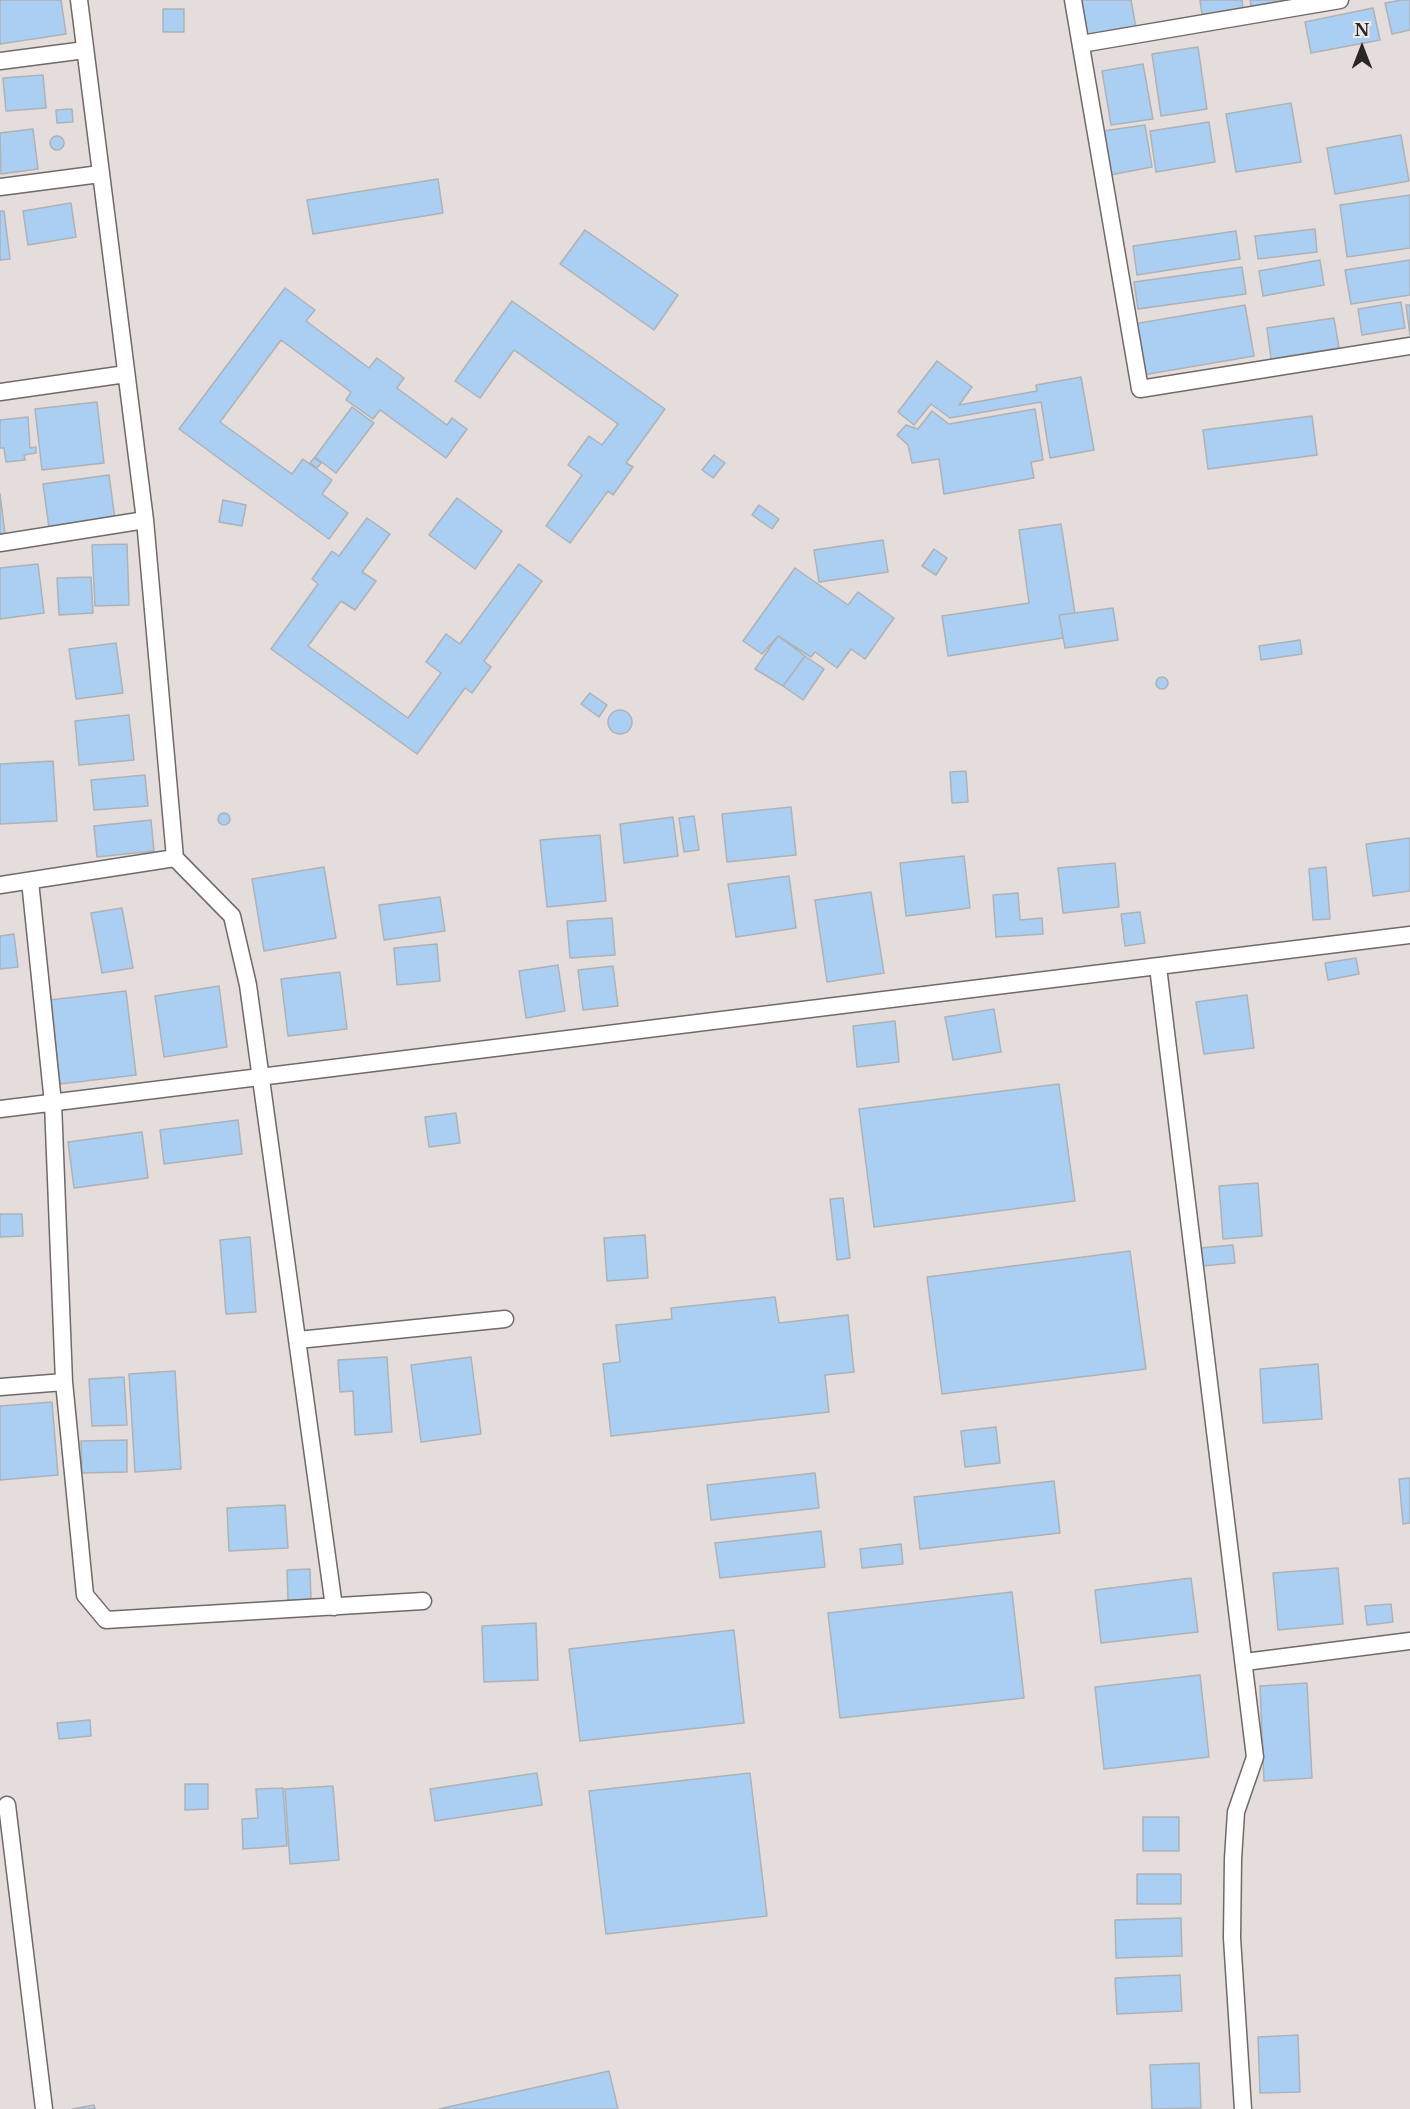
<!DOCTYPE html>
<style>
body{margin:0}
#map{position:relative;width:1410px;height:2109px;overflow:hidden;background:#e5dddc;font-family:"Libre Baskerville",serif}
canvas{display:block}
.north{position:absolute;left:1332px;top:18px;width:60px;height:60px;-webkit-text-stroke:4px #f2eae9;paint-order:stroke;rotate:0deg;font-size:16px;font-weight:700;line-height:24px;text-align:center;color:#292626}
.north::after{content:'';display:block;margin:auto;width:21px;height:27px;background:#292626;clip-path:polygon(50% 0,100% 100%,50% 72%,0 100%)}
</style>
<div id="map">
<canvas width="1410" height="2109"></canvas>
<div class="north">N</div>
</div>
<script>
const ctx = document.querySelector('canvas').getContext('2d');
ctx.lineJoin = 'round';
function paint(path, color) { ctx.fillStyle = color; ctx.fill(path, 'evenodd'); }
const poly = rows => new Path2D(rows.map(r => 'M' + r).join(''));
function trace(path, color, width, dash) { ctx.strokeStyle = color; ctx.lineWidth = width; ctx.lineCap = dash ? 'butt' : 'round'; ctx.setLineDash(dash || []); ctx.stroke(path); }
const building = poly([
 [0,0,61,0,66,34,0,44,0,0],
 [1079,0,1131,0,1136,28,1084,36,1079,0],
 [1200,0,1242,0,1243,9,1202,15,1200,0],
 [1250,0,1300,0,1252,9,1250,0],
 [1402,0,1410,0,1410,30,1392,34,1385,3,1402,0],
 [1373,8,1380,40,1311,53,1305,22,1373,8],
 [163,9,184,9,184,32,163,32,163,9],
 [1198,47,1207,109,1161,116,1152,54,1198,47],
 [1143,64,1153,119,1111,125,1102,71,1143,64],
 [43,75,46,108,6,111,3,78,43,75],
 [1291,103,1301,162,1236,172,1226,114,1291,103],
 [72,109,73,122,57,123,56,110,72,109],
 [1209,122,1215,162,1156,172,1150,131,1209,122],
 [1145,125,1152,167,1110,175,1103,131,1145,125],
 [33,129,38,169,1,174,0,133,33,129],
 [1401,135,1409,181,1335,194,1327,148,1401,135],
 '50 143a7 7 0 1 1 14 0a7 7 0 1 1-14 0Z',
 [438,179,443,213,313,234,307,200,438,179],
 [1410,195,1410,248,1347,257,1340,205,1410,195],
 [71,203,76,237,28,245,23,211,71,203],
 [0,211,4,211,10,259,0,260,0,211],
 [1315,229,1317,252,1258,259,1255,236,1315,229],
 [585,230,678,295,654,330,560,264,585,230],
 [1236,231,1240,259,1137,275,1133,246,1236,231],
 [1320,260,1324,285,1263,296,1259,271,1320,260],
 [1410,260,1410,295,1351,304,1345,270,1410,260],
 [1242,267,1246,294,1138,309,1134,282,1242,267],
 [285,288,315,310,306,321,369,368,377,358,404,378,397,388,447,425,452,418,467,429,446,458,380,410,373,419,346,400,351,392,281,340,220,422,292,474,303,459,332,480,322,494,348,513,329,539,179,429,285,288],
 [512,301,665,409,626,463,633,467,613,495,608,491,570,543,546,526,582,475,568,465,589,436,602,445,618,424,514,350,480,398,455,381,512,301],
 [1401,302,1405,328,1362,335,1358,309,1401,302],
 [1245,305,1254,356,1143,375,1134,324,1245,305],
 [1406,305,1410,305,1410,335,1406,305],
 [1334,318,1339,348,1271,359,1267,328,1334,318],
 [937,361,972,387,959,405,1037,391,1036,385,1081,377,1094,450,1050,458,1041,402,950,418,931,404,914,425,898,412,937,361],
 [97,402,104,463,42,470,35,409,97,402],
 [352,407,374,423,336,473,315,457,352,407],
 [1035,409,1043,460,1031,462,1034,478,944,494,939,459,912,463,908,445,897,435,906,425,918,429,932,411,949,424,1035,409],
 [1312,416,1317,455,1208,469,1203,430,1312,416],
 [28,417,30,448,36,447,36,453,24,455,25,460,6,462,4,448,0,448,0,420,28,417],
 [714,455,725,463,713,478,702,470,714,455],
 [314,458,321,463,317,468,310,463,314,458],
 [109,475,115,519,49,528,43,484,109,475],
 [0,494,5,533,0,534,0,494],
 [457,498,502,531,475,569,429,535,457,498],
 [223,500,246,505,242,526,219,522,223,500],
 [759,505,779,519,772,529,752,515,759,505],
 [367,518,390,534,362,572,376,581,355,610,341,601,308,646,408,718,441,673,426,662,446,634,460,644,519,564,542,581,484,661,491,667,472,693,465,688,417,754,271,649,318,584,312,579,332,551,339,556,367,518],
 [1061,524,1075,613,1059,615,1063,638,948,656,942,616,1029,603,1019,530,1061,524],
 [883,540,888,572,819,582,814,550,883,540],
 [127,544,129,605,95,606,92,545,127,544],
 [934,549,947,558,936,575,922,566,934,549],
 [38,564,44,613,0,619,0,568,38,564],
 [795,568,848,605,858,592,894,618,865,659,851,649,837,668,815,652,811,657,778,636,762,654,743,641,795,568],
 [91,577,93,613,59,615,57,578,91,577],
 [1113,608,1118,640,1065,648,1059,615,1113,608],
 [778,636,805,656,783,686,755,669,778,636],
 [1300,640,1302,654,1261,660,1259,646,1300,640],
 [116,643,123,693,76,699,69,649,116,643],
 [805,656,824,669,803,700,783,686,805,656],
 '1156 683a6 6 0 1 1 12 0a6 6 0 1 1-12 0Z',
 [590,693,607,705,599,717,581,704,590,693],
 '608 722a12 12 0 1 1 24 0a12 12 0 1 1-24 0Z',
 [129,715,134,760,79,765,75,721,129,715],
 [53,761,57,821,0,824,0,764,53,761],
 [966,771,968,802,952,803,950,772,966,771],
 [145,775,148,806,94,810,91,780,145,775],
 [791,807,796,855,727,862,722,814,791,807],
 '218 819a6 6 0 1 1 12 0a6 6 0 1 1-12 0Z',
 [694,816,699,850,684,852,679,818,694,816],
 [673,817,678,856,624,863,620,824,673,817],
 [151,820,154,851,97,857,94,826,151,820],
 [600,835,606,901,547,907,540,840,600,835],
 [1410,838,1410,891,1373,896,1366,844,1410,838],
 [964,856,970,908,906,916,900,863,964,856],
 [1115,863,1119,907,1063,913,1058,868,1115,863],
 [324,867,336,938,264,951,252,879,324,867],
 [1326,867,1330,919,1313,920,1309,869,1326,867],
 [789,876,796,928,736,937,728,884,789,876],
 [871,892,884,973,827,982,815,900,871,892],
 [1018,893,1020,920,1042,918,1043,934,996,937,993,895,1018,893],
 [440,897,445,931,384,940,379,905,440,897],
 [122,908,133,968,102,973,91,913,122,908],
 [1140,912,1145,943,1125,946,1121,914,1140,912],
 [612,918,615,955,570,958,567,921,612,918],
 [14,934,18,967,0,969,0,936,14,934],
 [437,944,440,981,397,985,394,948,437,944],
 [1356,958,1359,974,1328,980,1325,963,1356,958],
 [558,965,565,1011,526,1018,519,971,558,965],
 [613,966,618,1006,583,1010,578,970,613,966],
 [340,972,347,1029,288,1036,281,979,340,972],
 [219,986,227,1047,164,1057,155,996,219,986],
 [126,991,136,1075,60,1084,50,1000,126,991],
 [1247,995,1254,1048,1204,1054,1196,1002,1247,995],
 [994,1009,1001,1052,953,1060,945,1017,994,1009],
 [895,1021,899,1062,857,1067,853,1026,895,1021],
 [1059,1084,1075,1201,874,1227,859,1109,1059,1084],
 [456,1113,460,1143,429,1147,425,1117,456,1113],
 [238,1120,242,1154,164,1164,160,1130,238,1120],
 [142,1132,148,1178,74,1188,68,1142,142,1132],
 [1258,1183,1262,1236,1223,1239,1219,1186,1258,1183],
 [843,1198,850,1258,837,1260,830,1199,843,1198],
 [0,1214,22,1214,23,1236,0,1237,0,1214],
 [645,1235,648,1278,607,1281,604,1238,645,1235],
 [250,1237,256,1312,226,1314,220,1240,250,1237],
 [1233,1245,1235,1263,1202,1266,1200,1248,1233,1245],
 [1130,1251,1146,1369,942,1394,927,1277,1130,1251],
 [775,1297,779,1323,848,1315,854,1372,825,1375,829,1412,611,1436,603,1364,620,1362,616,1325,672,1319,671,1308,775,1297],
 [387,1357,392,1432,355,1435,353,1391,340,1392,338,1360,387,1357],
 [471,1357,481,1434,421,1442,411,1365,471,1357],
 [1318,1364,1322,1419,1263,1423,1260,1369,1318,1364],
 [175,1371,181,1469,135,1472,129,1374,175,1371],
 [124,1377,127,1425,92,1426,89,1379,124,1377],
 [52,1402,58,1475,0,1480,0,1406,52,1402],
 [996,1427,1000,1463,965,1467,961,1431,996,1427],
 [127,1440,127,1472,82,1473,81,1441,127,1440],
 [815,1473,819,1508,711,1520,707,1485,815,1473],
 [1410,1478,1410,1523,1403,1524,1399,1479,1410,1478],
 [1054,1481,1060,1533,920,1549,914,1497,1054,1481],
 [285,1505,288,1548,229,1551,227,1508,285,1505],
 [821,1531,825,1567,720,1578,715,1543,821,1531],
 [901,1544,903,1564,862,1568,860,1549,901,1544],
 [1338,1568,1343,1624,1278,1630,1273,1573,1338,1568],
 [310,1569,311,1600,288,1600,287,1570,310,1569],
 [1191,1578,1198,1632,1101,1643,1095,1590,1191,1578],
 [1012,1592,1024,1698,840,1718,828,1613,1012,1592],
 [1391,1604,1393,1622,1367,1625,1365,1606,1391,1604],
 [536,1623,538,1680,484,1682,482,1626,536,1623],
 [734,1630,744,1723,580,1741,569,1649,734,1630],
 [1200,1675,1209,1757,1104,1769,1095,1687,1200,1675],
 [1307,1683,1312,1778,1264,1781,1260,1686,1307,1683],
 [90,1720,91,1736,59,1739,57,1723,90,1720],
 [537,1773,542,1805,435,1821,430,1789,537,1773],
 [750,1773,767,1916,606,1934,589,1791,750,1773],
 [185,1784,208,1784,208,1809,185,1810,185,1784],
 [333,1786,339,1860,290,1864,285,1789,333,1786],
 [283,1788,287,1846,243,1849,242,1819,258,1818,256,1789,283,1788],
 [1143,1817,1179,1817,1179,1851,1143,1851,1143,1817],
 [1137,1874,1181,1874,1181,1904,1137,1904,1137,1874],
 [1181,1918,1182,1956,1116,1958,1115,1920,1181,1918],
 [1180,1975,1182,2011,1117,2014,1115,1978,1180,1975],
 [1298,2035,1300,2092,1260,2093,1258,2037,1298,2035],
 [1199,2063,1201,2108,1152,2109,1150,2065,1199,2063],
 [609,2071,618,2109,439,2109,609,2071],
 [94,2105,95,2109,72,2109,94,2105]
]);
paint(building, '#abcef3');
trace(building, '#adb2b7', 1.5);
const minor = poly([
 [79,0,145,520,175,858,232,916,248,985,334,1607],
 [1073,0,1140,389,1410,346],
 [1081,44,1340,0],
 [0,61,85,50],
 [0,187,100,174],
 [0,392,126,374],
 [0,543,145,520],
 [30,881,53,1103,64,1382,85,1595,106,1620,423,1601],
 [0,885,175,858],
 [1158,967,1255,1757,1236,1812,1233,1859,1232,1938,1243,2109],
 [0,1109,1410,935],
 [298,1340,505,1319],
 [0,1387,64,1382],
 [1245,1662,1410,1641],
 [7,1805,44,2109]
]);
trace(minor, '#706968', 19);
trace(minor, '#fff', 16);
</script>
